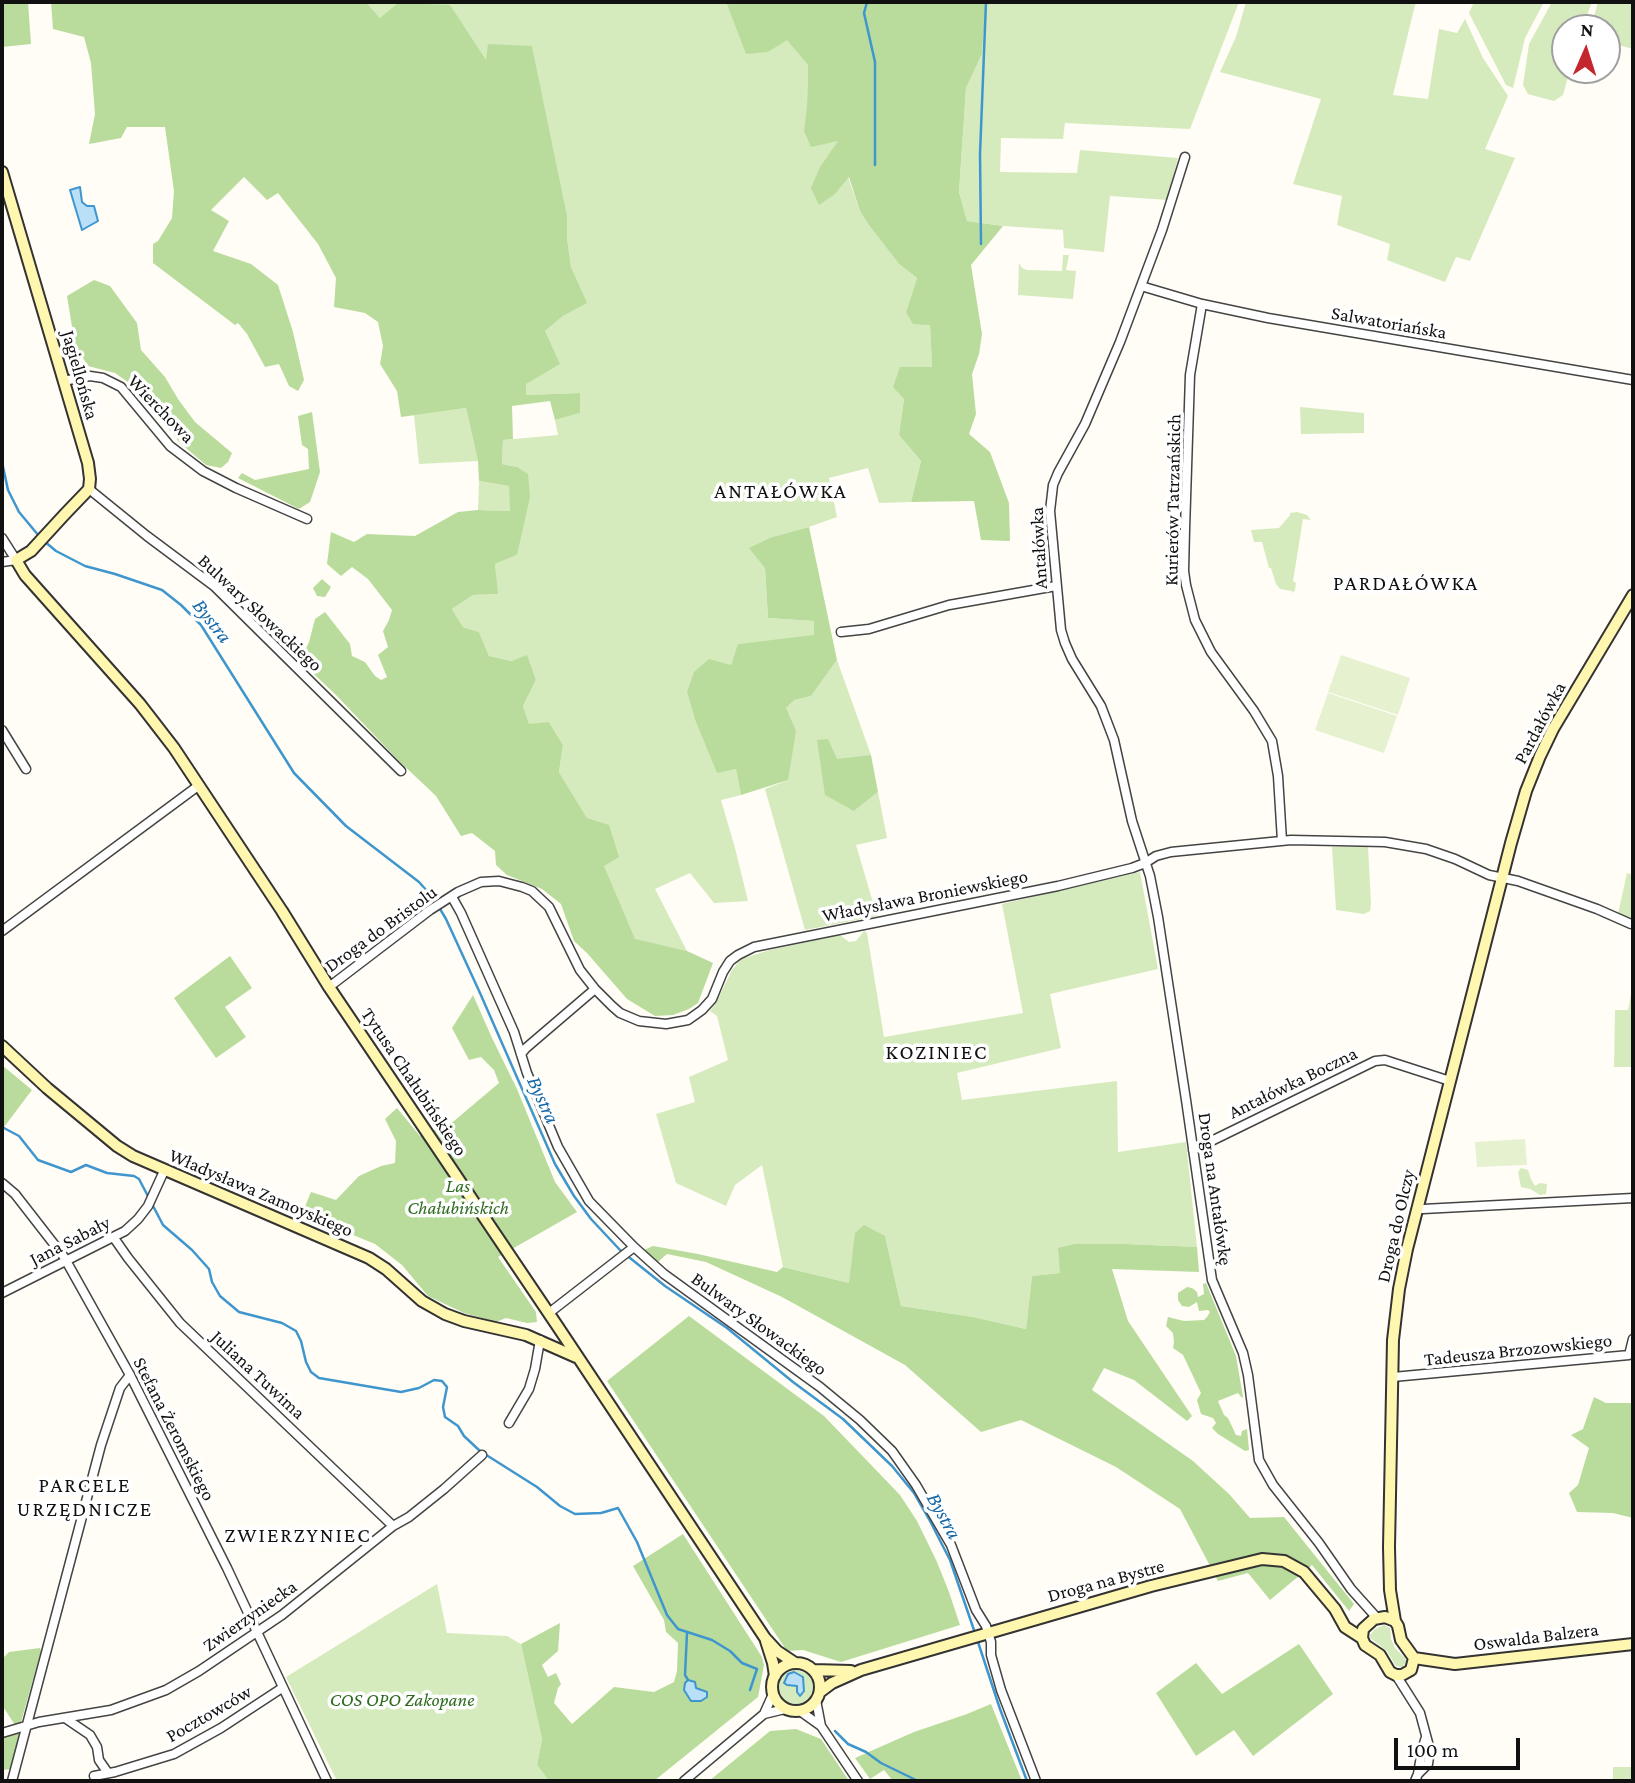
<!DOCTYPE html>
<meta charset="utf-8">
<style>
body{margin:0}
#map{position:relative;width:1635px;height:1783px;overflow:hidden;background:#fffdf5;font-family:"Crimson Pro",serif}
canvas{display:block}
.frame{position:absolute;inset:0;border:4px solid #111;pointer-events:none}
.north{position:absolute;left:1551px;top:14px;width:70px;height:70px;box-sizing:border-box;background:#fff;border:2px solid #a0a0a0;border-radius:50%;rotate:3deg;font-size:19px;font-weight:700;line-height:28px;text-align:center;color:#111}
.north::after{content:'';display:block;margin:auto;width:24px;height:32px;background:#c4262e;clip-path:polygon(50% 0,100% 100%,50% 72%,0 100%)}
.scale{position:absolute;left:1394px;top:1738px;width:126px;height:32px;box-sizing:border-box;border:4px solid #111;border-top:0;padding-left:9px;font-size:21px;line-height:24px;white-space:nowrap;color:#111;-webkit-text-stroke:5px #fff;paint-order:stroke}
</style>
<div id="map">
<canvas width="1635" height="1783"></canvas>
<div class="frame"></div>
<div class="north">N</div>
<div class="scale">100 m</div>
</div>
<script>
const ctx = document.querySelector('canvas').getContext('2d');
ctx.lineJoin = 'round';
function paint(path, color) { ctx.fillStyle = color; ctx.fill(path, 'evenodd'); }
const poly = rows => new Path2D(rows.map(r => 'M' + r).join(''));
function trace(path, color, width, dash) { ctx.strokeStyle = color; ctx.lineWidth = width; ctx.lineCap = dash ? 'butt' : 'round'; ctx.setLineDash(dash || []); ctx.stroke(path); }
function drawText(font, color, halo, rows, align = 'center') {
  ctx.font = font + ' "Crimson Pro",serif'; ctx.lineWidth = 7; ctx.setLineDash([]); ctx.textBaseline = 'middle'; ctx.strokeStyle = halo; ctx.fillStyle = color; for (const [text, x, y, turn = 0] of rows) {
    ctx.save(); ctx.translate(x, y); ctx.rotate((+turn || 0) * Math.PI / 180); ctx.textAlign = isNaN(turn) ? turn : align; if (halo) ctx.strokeText(text, 0, 0); ctx.fillText(text, 0, 0); ctx.restore();
  }
}
paint(poly([
 [366,2,726,2,746,53,768,52,787,39,808,65,807,106,839,141,820,167,835,194,848,177,860,211,868,224,899,264,917,278,906,312,930,325,932,367,904,399,899,435,921,461,911,502,879,503,868,468,829,478,837,517,809,527,772,537,765,568,768,618,814,621,814,636,739,644,731,665,687,692,695,720,717,772,736,769,741,795,721,800,735,848,748,901,714,903,690,873,655,889,687,951,635,940,611,885,587,818,559,772,563,745,549,722,529,725,523,706,536,680,526,656,511,661,489,656,479,632,463,627,452,609,473,595,497,594,495,564,517,555,517,467,502,464,503,440,558,435,555,420,580,413,579,393,526,395,526,384,545,331,563,316,586,303,571,267,567,238,567,215,532,47,487,61,380,18],
 [986,2,1239,2,1190,129,1065,123,1063,139,1001,138,1000,172,1077,173,1080,150,1178,158,1168,200,1110,196,1104,252,1064,248,1063,230,1003,226,967,221,959,192,966,88,982,54],
 [1246,2,1418,2,1415,5,1393,95,1428,99,1439,29,1457,33,1465,19,1483,58,1508,96,1485,149,1515,158,1470,261,1456,257,1445,282,1387,260,1390,244,1337,225,1342,196,1293,184,1321,99,1220,72,1236,37],
 [1474,2,1544,2,1525,38,1513,88,1506,85,1469,13],
 [1552,2,1592,2,1582,28,1565,28,1565,70,1570,70,1563,95,1554,101,1528,94,1523,85,1529,44],
 [1598,2,1633,2,1633,49,1607,42,1607,28,1591,28],
 [1063,255,1069,255,1066,270,1076,271,1073,299,1018,295,1019,263,1022,268,1027,270,1062,271],
 [1300,407,1364,413,1364,433,1301,434],
 [466,408,478,461,419,464,414,415],
 [479,481,509,486,511,511,478,510],
 [1297,512,1307,515,1311,520,1303,519,1293,581,1296,583,1295,590,1292,593,1292,591,1280,589,1276,584,1271,568,1269,568,1262,542,1254,542,1251,530,1279,528,1290,515,1290,513],
 [837,660,871,755,837,760,854,811,878,792,887,838,856,845,877,916,805,930,765,789,788,780,786,708,793,700,811,696],
 [1332,847,1368,847,1371,904,1370,911,1364,914,1336,910],
 [1140,872,1158,969,1050,994,1061,1048,957,1073,962,1100,1117,1081,1118,1152,1186,1142,1197,1247,1125,1244,1060,1273,1032,1276,1026,1329,973,1317,901,1306,885,1236,849,1283,783,1267,762,1165,735,1185,726,1206,676,1183,656,1114,695,1102,689,1077,728,1060,717,1016,710,1011,719,997,732,970,741,959,770,950,840,935,849,942,856,941,864,931,867,933,884,1037,1023,1013,1002,904],
 [1627,873,1633,875,1633,923,1618,914],
 [1633,984,1633,1067,1614,1067,1615,1010,1628,1010],
 [1521,1168,1528,1170,1531,1179,1535,1186,1540,1183,1547,1184,1546,1194,1540,1195,1530,1189,1521,1187,1518,1172],
 [437,1584,447,1633,507,1636,521,1644,542,1739,537,1765,549,1781,337,1781,286,1677],
 [1384,1625,1390,1628,1391,1639,1395,1648,1405,1658,1406,1662,1403,1667,1399,1667,1395,1665,1387,1651,1370,1638,1370,1635,1375,1629],
 [795,1669,808,1674,814,1685,810,1698,799,1705,786,1702,779,1691,779,1682,783,1675],
 [794,1672,803,1677,802,1684,804,1688,796,1690,797,1686,787,1685,788,1674],
 [1613,1767,1633,1767,1633,1781,1613,1781]
]), '#d5ebbd');
paint(poly([
 [2,2,28,2,31,44,2,47],
 [51,2,366,2,380,18,398,3,450,5,486,60,488,44,532,46,567,215,567,238,571,267,587,303,563,316,545,331,560,364,526,384,526,395,580,393,580,413,555,420,550,401,512,406,513,439,503,440,502,464,517,467,528,474,530,497,517,555,495,564,498,594,473,595,452,609,463,627,479,632,489,656,511,661,527,655,536,680,523,706,529,724,549,722,563,745,559,772,587,818,609,825,619,857,604,866,635,939,687,951,713,963,698,1003,689,1009,673,1015,655,1016,627,999,587,953,574,941,561,904,542,889,507,875,496,865,495,851,472,833,461,836,436,796,398,760,336,695,300,661,309,642,315,619,325,612,350,644,352,656,365,662,375,676,381,680,387,677,378,655,388,647,383,631,389,620,392,610,368,579,352,567,341,576,327,564,331,532,354,542,367,534,415,536,458,512,478,510,510,511,509,486,479,481,478,461,466,408,401,417,397,391,380,364,383,346,378,322,365,313,334,307,336,278,318,244,278,193,267,200,244,177,211,210,229,221,213,251,251,264,278,285,293,332,304,380,298,391,289,386,279,364,265,367,247,334,238,323,235,325,153,263,153,244,158,241,172,218,174,191,165,127,127,127,121,138,89,144,95,114,91,63,84,37,53,29],
 [726,2,986,2,982,54,966,88,959,192,967,221,1003,226,971,265,982,334,979,354,972,374,976,414,969,434,990,452,1009,503,1010,541,981,540,974,501,911,502,921,461,899,435,904,399,893,387,900,367,932,367,930,325,913,324,906,312,917,278,899,264,868,224,860,211,849,177,835,194,819,205,811,188,820,167,838,141,811,147,804,131,807,107,808,65,787,40,768,52,746,54],
 [94,280,110,286,137,323,141,350,165,377,178,399,195,422,232,453,228,462,221,468,206,465,180,443,135,387,115,373,88,366,75,345,67,296],
 [312,412,320,472,310,502,299,509,238,478,242,473,255,480,309,469,308,449,302,445,298,416],
 [809,527,837,660,811,696,794,700,786,708,796,731,788,780,741,795,736,769,717,773,695,720,687,692,694,672,709,659,731,665,738,644,814,635,814,621,768,618,765,568,749,548,772,537],
 [322,579,331,587,325,597,317,596,313,588],
 [828,739,837,759,871,755,878,792,854,811,825,795,817,740],
 [230,956,252,988,225,1007,246,1037,216,1058,174,998],
 [473,995,492,1038,517,1089,555,1182,577,1212,498,1257,536,1312,537,1322,527,1323,506,1318,496,1322,464,1313,428,1296,402,1265,375,1244,302,1214,311,1192,336,1200,359,1176,381,1166,395,1163,396,1141,385,1119,397,1108,420,1136,454,1121,499,1083,494,1070,481,1057,469,1060,452,1028],
 [2,1065,32,1090,4,1127,2,1125],
 [864,1225,885,1236,901,1306,973,1317,1026,1329,1032,1276,1060,1273,1058,1248,1075,1244,1125,1244,1197,1247,1199,1272,1112,1269,1128,1321,1192,1416,1187,1421,1134,1380,1104,1368,1092,1390,1193,1461,1229,1494,1250,1518,1284,1517,1354,1604,1349,1611,1312,1565,1270,1600,1248,1573,1218,1581,1180,1509,1116,1467,1021,1420,981,1432,905,1365,782,1297,706,1262,667,1254,658,1262,644,1250,653,1246,698,1254,777,1272,783,1267,849,1283,855,1233],
 [1206,1283,1236,1356,1243,1397,1242,1398,1238,1393,1218,1401,1224,1415,1228,1418,1236,1435,1241,1436,1242,1431,1247,1429,1249,1450,1245,1451,1218,1434,1212,1428,1216,1423,1213,1418,1201,1414,1197,1400,1201,1393,1183,1355,1173,1348,1174,1342,1173,1333,1166,1326,1168,1317,1184,1321,1204,1320,1207,1317,1210,1312,1208,1310,1199,1311,1197,1302,1189,1307,1182,1306,1178,1300,1178,1293,1187,1287,1192,1288,1197,1292,1198,1297,1204,1294,1203,1284],
 [689,1316,824,1416,900,1495,917,1521,937,1562,949,1592,960,1625,841,1662,803,1650,787,1651,607,1381],
 [1594,1397,1606,1403,1633,1403,1633,1518,1613,1513,1577,1512,1569,1493,1578,1485,1589,1448,1571,1435,1583,1429],
 [683,1534,762,1657,764,1665,758,1697,654,1781,549,1781,537,1765,542,1739,521,1644,560,1623,558,1651,542,1665,548,1677,556,1673,561,1684,558,1688,554,1703,572,1724,614,1687,654,1692,674,1682,677,1671,678,1643,666,1632,664,1620,633,1566],
 [1299,1644,1333,1694,1253,1756,1234,1730,1196,1756,1156,1693,1196,1663,1222,1694],
 [40,1648,41,1651,21,1722,15,1725,2,1705,2,1659,9,1652],
 [991,1704,1022,1781,893,1781,884,1770,870,1779,855,1758,914,1732,967,1714],
 [796,1729,821,1739,849,1781,709,1781,770,1731],
 [18,1731,20,1734,12,1769,2,1770,2,1733]
]), '#b9dc9c');
paint(poly([
 [1341,655,1410,678,1398,715,1328,692],
 [1328,693,1397,716,1384,753,1315,730],
 [1525,1139,1527,1165,1477,1167,1475,1142]
]), '#e6f2cf');
const water = poly([
 [80,187,82,202,87,206,94,206,98,221,82,230,70,190,80,187],
 [794,1672,803,1677,804,1691,800,1696,797,1692,797,1686,787,1685,784,1683,788,1674,794,1672],
 [688,1680,695,1682,696,1688,707,1692,707,1697,701,1701,691,1701,684,1690,685,1683,688,1680]
]);
paint(water, '#b9e0f7');
trace(water, '#3f96cf', 2);
trace(poly([
 [867,2,864,13,875,62,875,165],
 [981,244,980,154,986,2],
 [2,462,8,490,19,512,39,536],
 [44,541,56,551,85,566,115,574,162,590,181,605,201,625,294,773,346,826,419,882,434,899,446,919,480,993,555,1164,574,1196,591,1219,620,1250,665,1286,727,1328,793,1382,843,1419,892,1466,914,1493,930,1521,950,1560,975,1633],
 [2,1127,19,1136,38,1160,71,1172,86,1165,107,1173,134,1176,139,1179,163,1225,192,1250,209,1269,212,1282,220,1296,239,1312,282,1323,296,1331,301,1341,306,1362,311,1372,319,1378,401,1392,419,1388,434,1380,442,1381,447,1387,443,1407,445,1417,458,1426,464,1436,480,1451,537,1487,560,1506,575,1514,601,1513,618,1508,637,1542,667,1615,678,1629,712,1640,730,1651,742,1663,757,1669,750,1690],
 [687,1633,685,1675,688,1680],
 [977,1639,1000,1709,1027,1781],
 [835,1731,848,1744,866,1752,881,1763,918,1781]
]), '#3f96cf', 2.5);
const street = poly([
 [1185,157,1162,230,1120,342,1085,424,1058,473,1053,485,1050,511,1061,630,1065,643,1072,659,1101,706,1114,740,1132,821,1150,876,1158,917,1186,1100,1212,1280,1243,1353,1248,1375,1259,1460,1273,1485,1319,1543,1351,1589,1377,1618],
 [1141,286,1202,304,1268,318,1633,380],
 [1202,304,1190,375,1185,529,1184,571,1186,585,1195,620,1211,652,1254,711,1272,741,1278,776,1282,841],
 [63,381,90,376,103,378,121,387,170,446,203,471,236,488,307,519],
 [89,489,147,536,214,586,401,771],
 [2,538,16,560,2,562],
 [841,632,869,629,949,605,1056,586],
 [2,730,26,769],
 [452,897,461,913,514,1032,527,1073,558,1147,589,1201,634,1247,664,1274,820,1387,860,1420,892,1451,916,1485,951,1545,976,1610,986,1626,991,1642,991,1655,1001,1690,1036,1781],
 [2,931,198,786],
 [329,987,430,910,458,892,481,882,499,881,522,887,532,891,549,907,580,970,595,989,612,1006,620,1013,639,1021,666,1024,688,1020,702,1010,712,999,723,972,730,961,738,955,754,947,1058,886,1132,868,1145,863,1156,856,1171,852,1291,840,1385,842,1426,849,1455,859,1489,875,1518,881,1597,909,1631,924],
 [521,1054,526,1048,595,989],
 [1193,1150,1375,1061,1385,1060,1450,1081],
 [2,1183,15,1194,64,1257,130,1375,227,1568,327,1781],
 [1417,1208,1423,1209,1633,1198],
 [114,1238,128,1258,180,1323,393,1526],
 [2,1293,125,1231,138,1219,148,1206,164,1171],
 [549,1313,634,1247],
 [1393,1377,1629,1355,1633,1339],
 [509,1423,529,1389,535,1369,540,1340],
 [1396,1675,1420,1713,1430,1750,1428,1764,1418,1774,1415,1781],
 [816,1700,821,1726,858,1781],
 [800,1711,821,1726],
 [764,1714,773,1694],
 [65,1718,90,1735,97,1747,99,1760,108,1773],
 [2,1733,39,1722,111,1710,166,1690,199,1671,282,1615,393,1526,409,1517,444,1489,482,1455],
 [1418,1774,1422,1750,1426,1737],
 [94,1776,115,1772,174,1754,221,1728,282,1688],
 [12,1781,101,1445,120,1388,130,1375],
 [684,1781,764,1714,785,1709]
]);
const secondary = poly([
 [2,172,88,463,90,479,89,489,65,514,31,551,16,560,25,575,140,704,174,748,282,911,329,987,558,1327,765,1638,777,1651,795,1663],
 [2,1046,47,1088,117,1146,133,1156,369,1258,386,1269,422,1301,445,1314,464,1321,526,1335,576,1357],
 [1395,1621,1385,1617,1374,1619,1363,1629,1362,1638,1365,1645,1380,1655,1390,1672,1396,1675,1402,1675,1411,1670,1414,1658,1401,1640,1398,1626,1395,1621,1390,1590,1389,1547,1393,1340,1399,1289,1407,1249,1511,843,1526,791,1540,756,1553,729,1633,595],
 [766,1641,773,1663,775,1676],
 [1414,1658,1455,1664,1633,1644],
 '772 1687a24 24 0 1 1 48 0a24 24 0 1 1-48 0Z',
 [813,1670,851,1671],
 [820,1692,832,1683,861,1670,1151,1586,1262,1559,1284,1561,1304,1572,1335,1609,1345,1627,1362,1638]
]);
trace(street, '#444', 11);
trace(secondary, '#333', 14);
trace(street, '#fff', 8);
trace(secondary, '#fff6b0', 10);
drawText('19px', '#111', '#fff', [
 ["Salwatoriańska",1389,323,10],
 ["Jagiellońska",80,375,74],
 ["Wierchowa",161,409,46],
 ["Kurierów Tatrzańskich",1173,500,-89],
 ["Antałówka",1039,548,-93],
 ["Bulwary Słowackiego",260,613,43],
 ["Pardałówka",1540,723,-62],
 ["Władysława Broniewskiego",925,896,-11],
 ["Droga do Bristolu",381,929,-36],
 ["Tytusa Chałubińskiego",414,1082,56],
 ["Antałówka Boczna",1293,1083,-26],
 ["Droga na Antałówkę",1215,1189,82],
 ["Władysława Zamoyskiego",261,1193,23],
 ["Droga do Olczy",1396,1226,-77],
 ["Jana Sabały",70,1241,-27],
 ["Bulwary Słowackiego",759,1324,36],
 ["Tadeusza Brzozowskiego",1518,1350,-6],
 ["Juliana Tuwima",258,1375,43],
 ["Stefana Żeromskiego",174,1429,63],
 ["Droga na Bystre",1106,1581,-15],
 ["Zwierzyniecka",250,1616,-35],
 ["Oswalda Balzera",1536,1637,-7],
 ["Pocztowców",209,1714,-30]
]);
drawText('italic 19px', '#2f6b1f', '#fff', [
 ["Las",458,1186],
 ["Chałubińskich",458,1208],
 ["COS OPO Zakopane",402,1700]
]);
ctx.letterSpacing = '2px';
drawText('21px', '#111', '#fff', [
 ["ANTAŁÓWKA",781,492],
 ["PARDAŁÓWKA",1406,584],
 ["KOZINIEC",937,1053],
 ["PARCELE",85,1486],
 ["URZĘDNICZE",85,1510],
 ["ZWIERZYNIEC",298,1536]
]);
ctx.letterSpacing = '0px';
drawText('italic 21px', '#1768a6', '#fff', [
 ["Bystra",212,621,52],
 ["Bystra",543,1100,65],
 ["Bystra",944,1516,61]
]);
</script>
